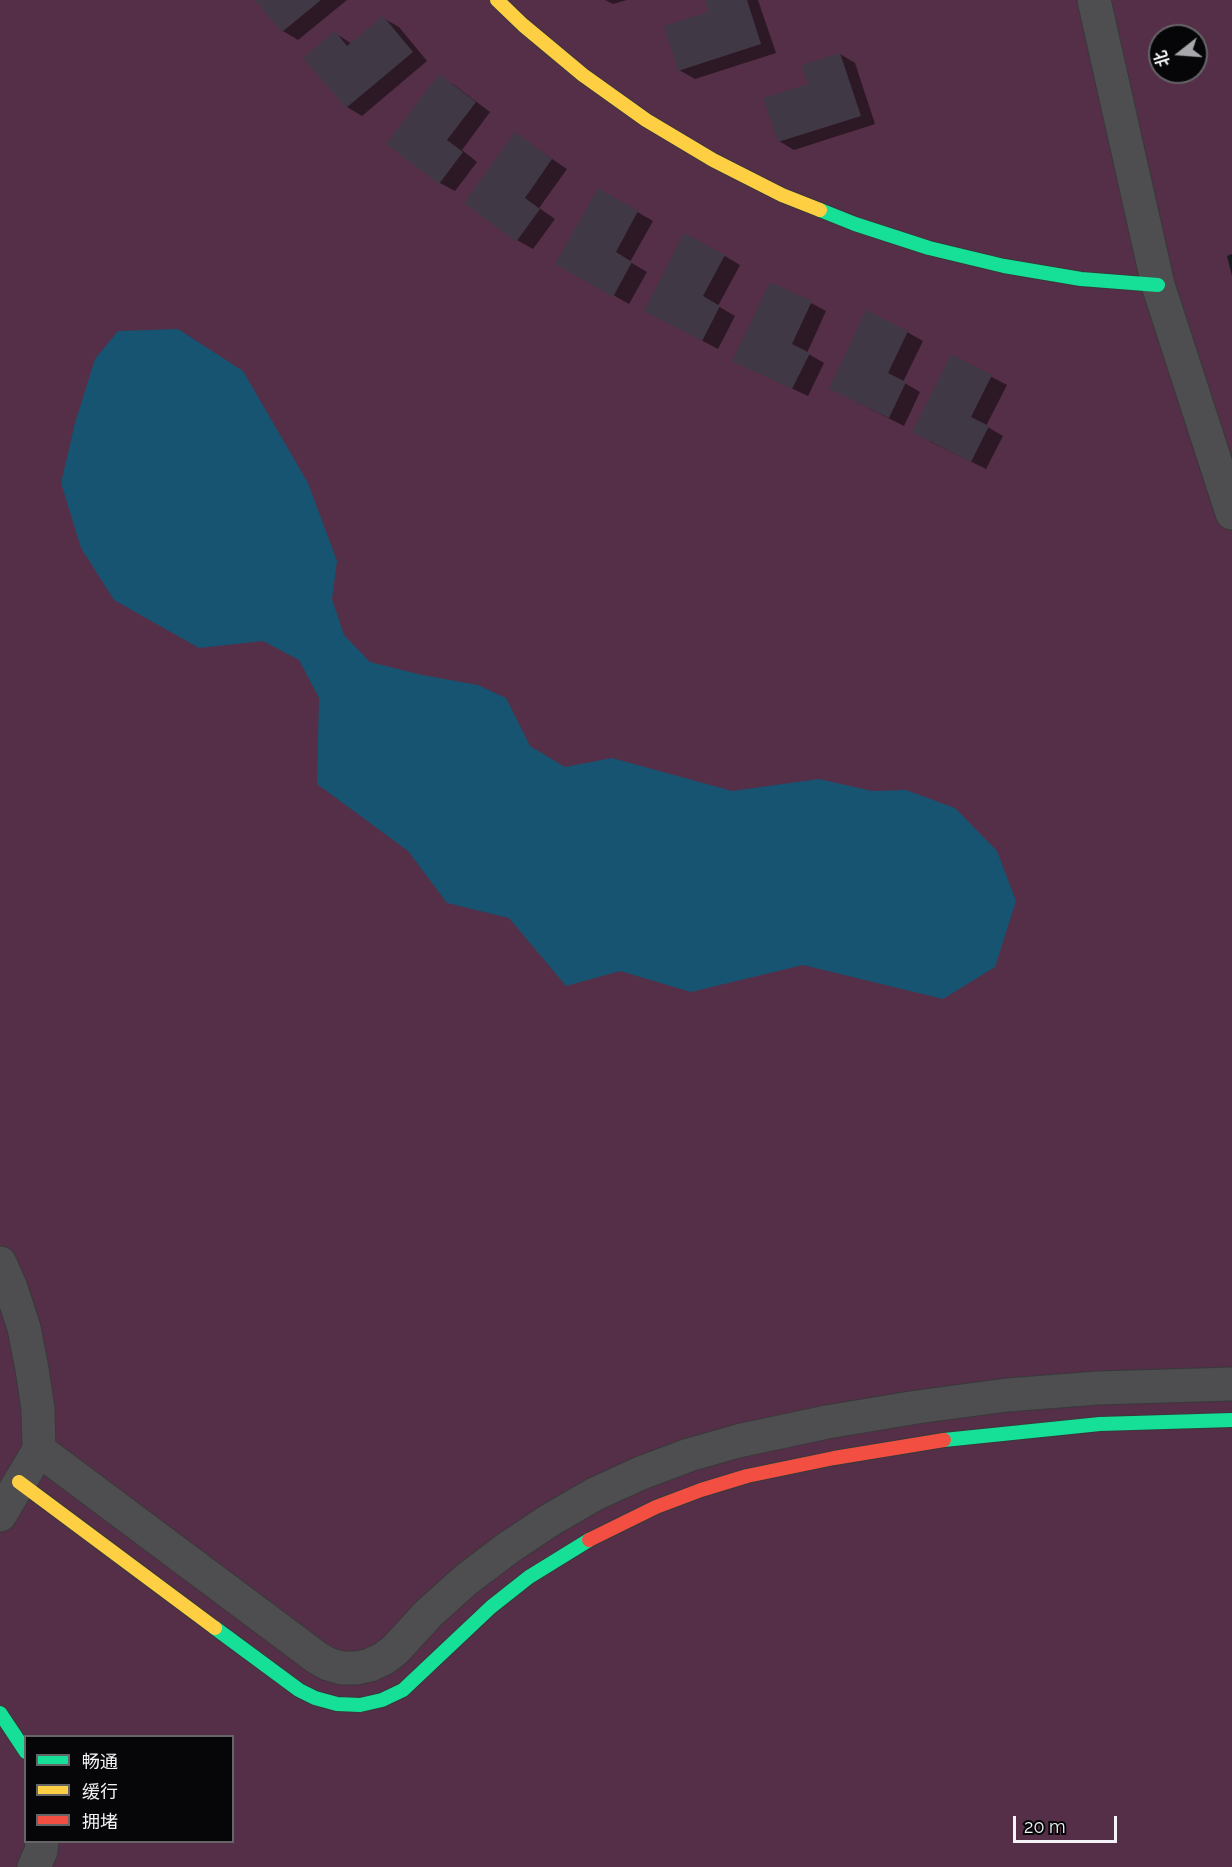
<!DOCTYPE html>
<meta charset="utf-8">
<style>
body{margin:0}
#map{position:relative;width:1232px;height:1867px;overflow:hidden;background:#1c1c1f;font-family:Raleway,"Noto Sans SC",sans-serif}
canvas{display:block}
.legend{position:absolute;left:24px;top:1735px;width:210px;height:108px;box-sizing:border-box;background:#060608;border:2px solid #656568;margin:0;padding:8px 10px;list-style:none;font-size:18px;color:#f4f4f8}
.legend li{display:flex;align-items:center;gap:12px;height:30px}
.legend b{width:30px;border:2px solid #656568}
.north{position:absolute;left:1148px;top:24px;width:60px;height:60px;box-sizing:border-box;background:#060608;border:2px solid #656568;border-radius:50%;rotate:253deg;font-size:16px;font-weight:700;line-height:24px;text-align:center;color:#f4f4f8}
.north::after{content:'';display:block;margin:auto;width:21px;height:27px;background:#a8a8ac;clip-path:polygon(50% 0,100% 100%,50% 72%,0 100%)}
.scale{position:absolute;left:1013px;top:1816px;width:104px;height:27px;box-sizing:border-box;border:3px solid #f4f4f8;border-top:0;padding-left:8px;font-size:18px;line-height:21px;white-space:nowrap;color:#f4f4f8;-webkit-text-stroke:4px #060608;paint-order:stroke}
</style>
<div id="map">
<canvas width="1232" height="1867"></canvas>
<ul class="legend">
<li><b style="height:8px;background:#16e098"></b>畅通</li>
<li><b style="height:8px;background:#ffcf43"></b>缓行</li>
<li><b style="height:8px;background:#f24e42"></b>拥堵</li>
</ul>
<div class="north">北</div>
<div class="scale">20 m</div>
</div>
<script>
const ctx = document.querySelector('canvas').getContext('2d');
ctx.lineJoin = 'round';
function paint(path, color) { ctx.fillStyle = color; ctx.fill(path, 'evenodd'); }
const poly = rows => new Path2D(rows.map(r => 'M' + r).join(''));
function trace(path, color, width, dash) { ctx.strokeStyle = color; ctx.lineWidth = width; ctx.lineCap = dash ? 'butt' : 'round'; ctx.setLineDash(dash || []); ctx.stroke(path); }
paint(poly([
 [0,0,1232,0,1232,254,1227,256,1232,276,1232,1867,0,1867],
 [1160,36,1196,36,1196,72,1160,72],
 [26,1736,232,1736,232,1842,26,1842]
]), '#552e47');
paint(poly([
 [178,329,243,371,308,483,337,561,332,599,344,635,370,662,422,675,478,685,506,698,530,746,565,767,612,758,732,791,819,779,872,791,906,790,955,808,997,851,1016,901,995,967,943,999,803,965,691,992,620,971,566,986,509,918,447,903,408,851,317,784,319,698,299,660,263,641,199,648,114,600,81,548,61,483,75,423,95,359,118,331]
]), '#175472');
paint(poly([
 [257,0,347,0,298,40,283,31],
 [605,0,627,0,613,4],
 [706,0,758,0,776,53,695,79,679,70,710,13],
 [383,18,399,27,427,61,362,116,347,107,306,58,335,33,352,44],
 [840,54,855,63,875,124,794,150,779,141,810,85],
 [439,76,454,85,490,112,462,150,477,162,455,191,440,183],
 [515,134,567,169,539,208,555,219,533,249,517,240,466,202],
 [599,190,653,221,630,262,647,272,629,304,557,263],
 [725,256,740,265,718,306,735,316,718,349,661,319],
 [811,303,826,311,807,353,824,363,808,396,750,369],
 [907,332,923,341,903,382,920,392,904,426,831,389],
 [952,356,1007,385,986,426,1003,436,986,469,929,441]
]), '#0007');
paint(poly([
 [255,0,321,0,282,32],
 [705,0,747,0,761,44,678,71,664,26,708,12],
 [383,16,413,52,346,108,303,58,335,31,347,46],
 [840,53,861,116,778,142,763,98,808,84,802,65],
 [439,74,476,102,447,140,463,152,439,184,386,144],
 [515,132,552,159,525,198,540,209,516,242,464,203],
 [598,188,638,211,616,252,632,262,613,297,555,264],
 [684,233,725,255,703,296,720,306,702,341,644,311],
 [770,282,812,301,792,344,810,353,792,389,732,361],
 [866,310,908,331,888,373,906,382,889,418,829,389],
 [951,354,992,375,971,417,989,426,971,462,912,432]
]), '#403945');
const street = poly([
 [1094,0,1158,285,1232,513],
 [0,1263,11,1288,24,1328,32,1369,38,1409,39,1450,0,1515],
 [39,1450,316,1657,328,1664,342,1668,357,1668,370,1665,383,1659,395,1650,429,1613,467,1579,508,1548,550,1520,595,1494,641,1473,689,1455,738,1441,827,1422,917,1407,1007,1395,1098,1388,1232,1384],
 [34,1867,41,1851,42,1842]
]);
const fast = poly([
 [820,210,855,224,929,248,1004,266,1081,279,1158,285],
 [944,1440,1100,1424,1232,1420],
 [215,1628,299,1690,315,1698,337,1704,360,1705,382,1700,403,1690,491,1607,529,1577,589,1540],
 [0,1713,26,1752]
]);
const slow = poly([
 [497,0,523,25,583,75,646,120,713,160,782,195,820,210],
 [19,1482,215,1628]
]);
const jam = poly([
 [589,1540,656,1507,701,1490,747,1476,834,1458,944,1440]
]);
trace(street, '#39393b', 35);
trace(fast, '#39393b', 16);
trace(slow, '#39393b', 16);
trace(jam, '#39393b', 16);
trace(street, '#4e4e50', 33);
trace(fast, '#16e098', 14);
trace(slow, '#ffcf43', 14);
trace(jam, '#f24e42', 14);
</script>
